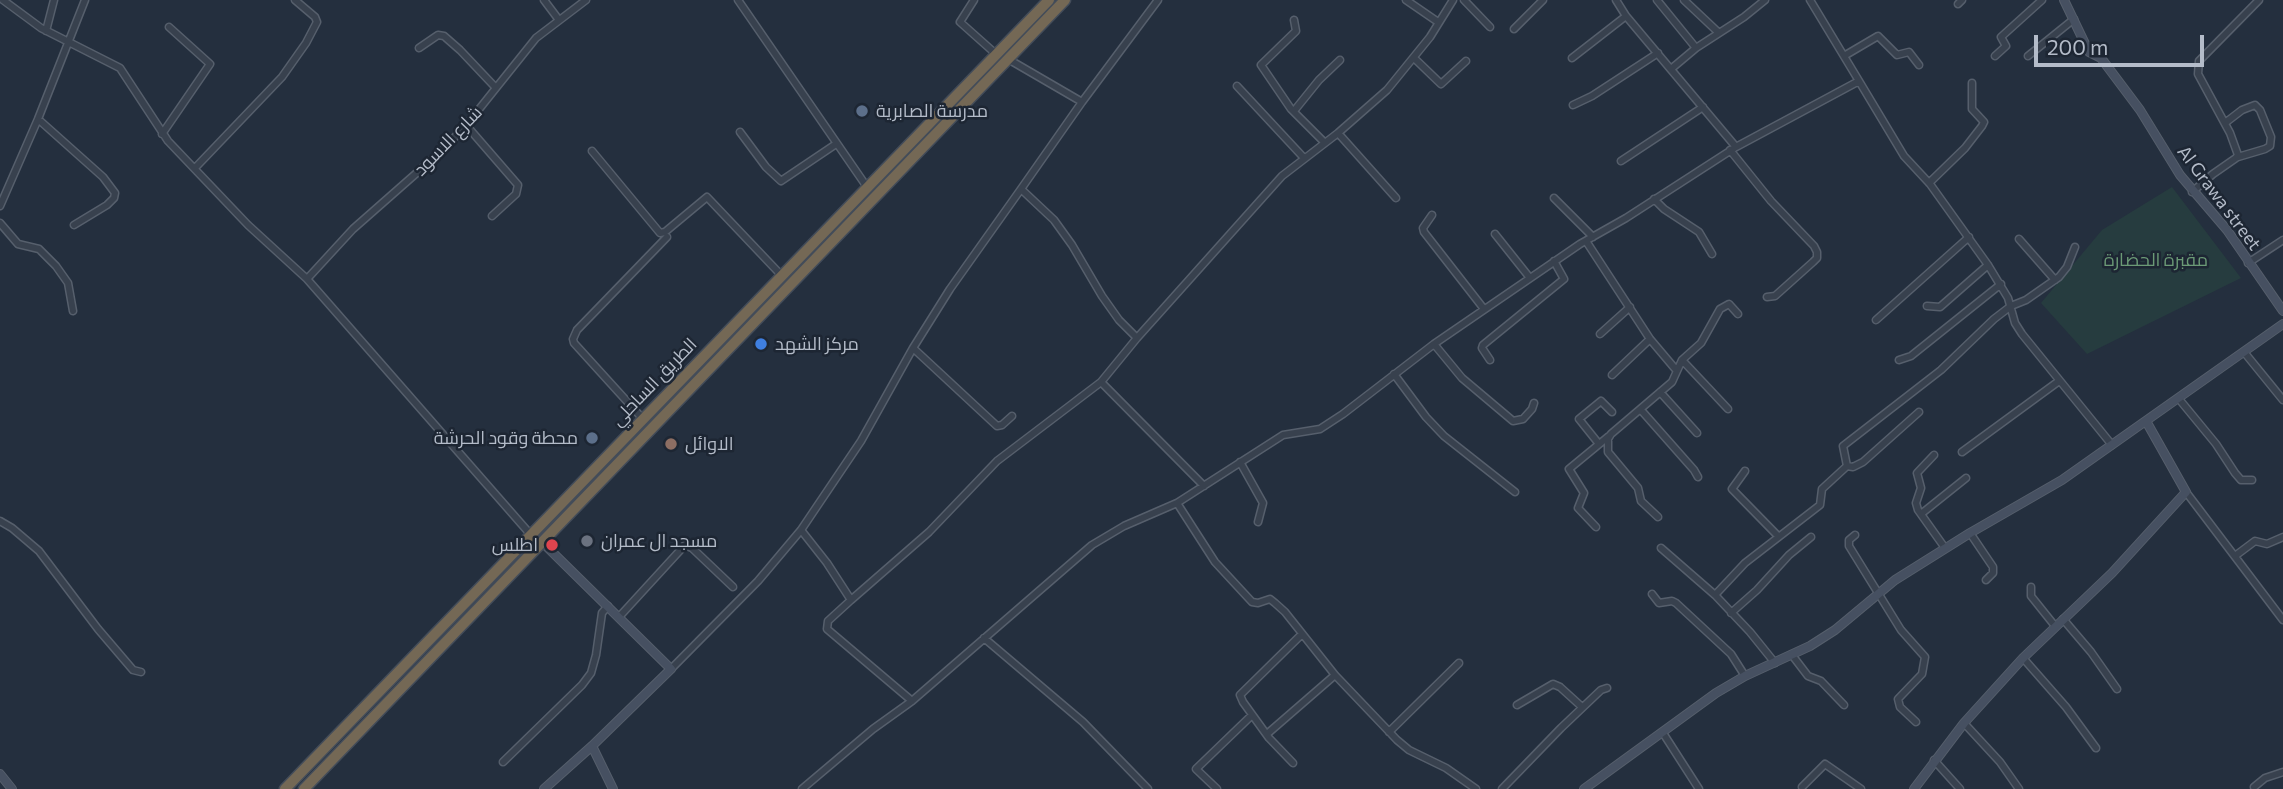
<!DOCTYPE html>
<meta charset="utf-8">
<style>
body{margin:0}
#map{position:relative;width:2283px;height:789px;overflow:hidden;background:#242f3e;font-family:Commissioner,sans-serif}
canvas{display:block}
.scale{position:absolute;left:2034px;top:35px;width:170px;height:32px;box-sizing:border-box;border:4px solid #b4bcc9;border-top:0;padding-left:9px;font-size:21px;line-height:24px;white-space:nowrap;color:#b4bcc9;-webkit-text-stroke:5px #1d2633;paint-order:stroke}
</style>
<div id="map">
<canvas width="2283" height="789"></canvas>
<div class="scale">200 m</div>
</div>
<script>
const ctx = document.querySelector('canvas').getContext('2d');
ctx.lineJoin = 'round';
function paint(path, color) { ctx.fillStyle = color; ctx.fill(path, 'evenodd'); }
const poly = rows => new Path2D(rows.map(r => 'M' + r).join(''));
function trace(path, color, width, dash) { ctx.strokeStyle = color; ctx.lineWidth = width; ctx.lineCap = dash ? 'butt' : 'round'; ctx.setLineDash(dash || []); ctx.stroke(path); }
function drawText(font, color, halo, rows, align = 'center') {
  ctx.font = font + ' Commissioner,Cairo,sans-serif'; ctx.lineWidth = 5; ctx.setLineDash([]); ctx.textBaseline = 'middle'; ctx.strokeStyle = halo; ctx.fillStyle = color; for (const [text, x, y, turn = 0] of rows) {
    ctx.save(); ctx.translate(x, y); ctx.rotate((+turn || 0) * Math.PI / 180); ctx.textAlign = isNaN(turn) ? turn : align; if (halo) ctx.strokeText(text, 0, 0); ctx.fillText(text, 0, 0); ctx.restore();
  }
}
paint(poly([
 [2172,187,2241,278,2087,354,2041,303,2102,230]
]), '#263c3f');
const street = poly([
 [3,0,41,28,120,68,168,141,248,225,307,279,531,535],
 [544,0,559,20],
 [738,0,867,187],
 [974,0,960,22,997,55],
 [1406,0,1438,22],
 [1464,0,1490,27],
 [1616,0,1626,16,1736,147],
 [1657,0,1696,48],
 [1684,0,1719,33],
 [1810,0,1859,81],
 [1958,4,1962,0],
 [1294,20,1296,31,1261,65,1291,109,1324,142],
 [1514,29,1543,0],
 [46,31,54,0],
 [419,48,438,35,444,36,460,50,496,88],
 [1844,56,1878,36,1897,55,1909,52,1919,65],
 [1995,56,2006,46,2001,37,2042,0],
 [2028,56,2074,19],
 [1414,58,1441,84,1466,61],
 [1572,58,1626,16],
 [1008,59,1082,102,1021,189,1054,220,1072,245,1102,296,1119,320,1137,338,1282,176,1338,133,1387,90,1430,37,1453,0],
 [1671,69,1696,48,1744,17,1765,0],
 [1237,86,1304,158],
 [1082,102,1158,0],
 [1573,105,1592,96,1658,53],
 [1294,111,1319,80,1340,60],
 [38,119,103,177,115,193,114,198,107,205,74,225],
 [2225,123,2242,110,2255,105,2260,110,2271,137,2270,146,2265,149,2238,157],
 [466,125,518,185,516,194,492,216],
 [740,132,766,167,781,181,836,144],
 [1338,133,1396,198],
 [162,134,210,64,169,27],
 [1730,150,1771,201,1814,246,1817,252,1817,258,1813,262,1775,296,1767,297],
 [592,151,660,233,665,232,707,197,782,276],
 [1621,161,1703,107],
 [195,168,282,77,306,43,317,22,315,17,295,0],
 [1929,183,1965,148,1982,126,1984,122,1972,109,1972,83],
 [2192,192,2213,174,2236,158,2238,155,2230,133,2198,74,2199,61,2259,0],
 [1554,198,1593,237],
 [1654,199,1664,209,1699,232,1712,254],
 [0,206,38,119,85,0],
 [1432,215,1423,228,1424,232,1484,309],
 [0,223,18,244,39,249,56,266,68,283,73,311],
 [1495,234,1530,278],
 [2019,239,2055,280],
 [1586,241,1650,339,1677,371,1672,382,1611,434,1608,439,1608,452,1638,488,1641,501,1658,517],
 [2248,263,2283,240],
 [307,279,353,229,445,148,472,118,536,38,586,0],
 [1927,306,1940,307,1988,265],
 [1876,320,1969,237],
 [1600,334,1630,307],
 [1434,344,1462,378,1513,421,1523,419,1532,409,1534,403],
 [913,348,997,426,1002,425,1012,416],
 [2244,352,2283,400],
 [1490,360,1482,348,1483,345,1564,279,1554,261],
 [1682,360,1728,409],
 [1899,360,1911,356,2001,284],
 [1677,371,1682,360,1701,343,1720,309,1729,304,1738,314],
 [1394,374,1426,417,1444,436,1515,492],
 [1612,375,1650,339],
 [1101,382,1204,486],
 [1660,392,1697,433],
 [2179,399,2216,444,2235,473,2241,480,2252,480],
 [1641,410,1694,470,1698,477],
 [643,419,574,343,573,339,577,330,667,237],
 [1599,444,1579,419,1601,401,1612,412],
 [1962,452,2059,381],
 [1934,455,1917,473,1921,488,1916,503,1918,510,1945,548],
 [1240,462,1263,503,1258,522],
 [1847,466,1853,467,1863,462,1919,412],
 [1745,471,1732,489,1778,536],
 [2186,492,2283,620],
 [1177,503,1215,562,1252,602,1258,603,1270,599,1275,603,1285,612,1335,675,1397,740,1409,750,1446,768,1476,789],
 [1921,514,1966,478],
 [0,521,12,528,39,551,98,629,133,670,141,672],
 [1596,527,1578,508,1584,493,1569,469,1609,436],
 [801,530,827,563,851,600,929,532,997,461,1101,382,1137,338],
 [1970,533,1993,567,1993,573,1986,580],
 [1855,535,1849,540,1849,546,1901,630,1925,657,1922,674,1898,699,1900,707,1916,722],
 [1661,548,1715,595],
 [2235,556,2255,541,2267,544,2283,537],
 [2031,587,2031,596,2055,626],
 [1652,594,1659,603,1672,601,1676,603,1731,654,1745,676],
 [851,600,828,621,827,629,912,701],
 [1731,613,1757,590,1789,555,1811,537],
 [619,617,685,545,692,548,733,587],
 [2063,619,2091,652,2117,689],
 [984,638,1083,722,1148,789],
 [1792,655,1808,676,1821,681,1844,705],
 [2023,658,2066,707,2096,748],
 [1775,663,1750,632,1715,595,1745,563,1820,505,1822,489,1847,466,1843,446,1941,370,1994,319,2011,306,2026,300,2059,277,2067,267,2075,247],
 [671,669,758,581,801,530,861,441,913,348,950,289,1021,189],
 [1517,705,1553,684,1560,687,1582,707],
 [1964,723,2000,762,2019,789],
 [1389,732,1459,663],
 [1663,733,1699,789],
 [1267,734,1335,675],
 [1934,760,1960,789],
 [503,762,582,685,591,673,596,655,602,613,608,606],
 [1293,763,1269,738,1243,702,1240,695,1302,634],
 [1802,787,1825,764,1861,789],
 [2254,787,2265,778,2283,772],
 [802,789,873,729,912,701,1092,545,1124,526,1177,503,1283,435,1320,429,1343,414,1434,344,1580,244,1626,218,1736,147,1859,81,1904,156,1930,184,1988,265,2008,298,2015,323,2022,334,2112,445],
 [1217,789,1196,769,1252,715],
 [1502,789,1561,728,1601,690,1607,688]
]);
const secondary = poly([
 [2064,0,2089,52,2101,58,2140,110,2180,175,2227,230,2283,311],
 [542,542,671,669,592,746,544,789],
 [592,746,613,789],
 [0,774,12,789],
 [1584,789,1716,693,1745,676,1810,646,1835,630,1895,580,1970,533,2062,480,2283,324],
 [1914,789,1964,723,2023,658,2112,573,2186,492,2146,421]
]);
const highway = poly([
 [285,789,1049,0],
 [304,789,1065,0]
]);
trace(street, '#565f6c', 9);
trace(secondary, '#565f6c', 10);
trace(highway, '#434c59', 13);
trace(street, '#38414e', 6);
trace(secondary, '#465061', 8);
trace(highway, '#746855', 10);
for (const [x, y, r, color] of [
 [862,111,7,"#5c6f8a"],
 [761,344,7,"#3f7fe0"],
 [592,438,7,"#5c6f8a"],
 [671,444,7,"#8d6e63"],
 [587,541,7,"#6b7280"],
 [552,545,7,"#e0444e"]
]) { const dot = new Path2D(); dot.arc(x, y, r, 0, 2 * Math.PI); ctx.fillStyle = color; ctx.fill(dot); trace(dot, '#1d2633', 2.5); }
drawText('18px', '#b4bcc9', '#1d2633', [
 ["مدرسة الصابرية",876,111],
 ["مركز الشهد",775,344],
 ["محطة وقود الحرشة",578,438,"right"],
 ["الاوائل",685,444],
 ["مسجد ال عمران",601,541],
 ["اطلس",538,545,"right"]
], 'left');
drawText('18px', '#b4bcc9', '#1d2633', [
 ["شارع الاسود",448,141,-46],
 ["Al Grawa street",2219,198,53],
 ["الطريق الساحلي",654,382,-46]
]);
drawText('18px', '#6b9a76', '#1d2633', [
 ["مقبرة الحضارة",2156,260]
]);
</script>
